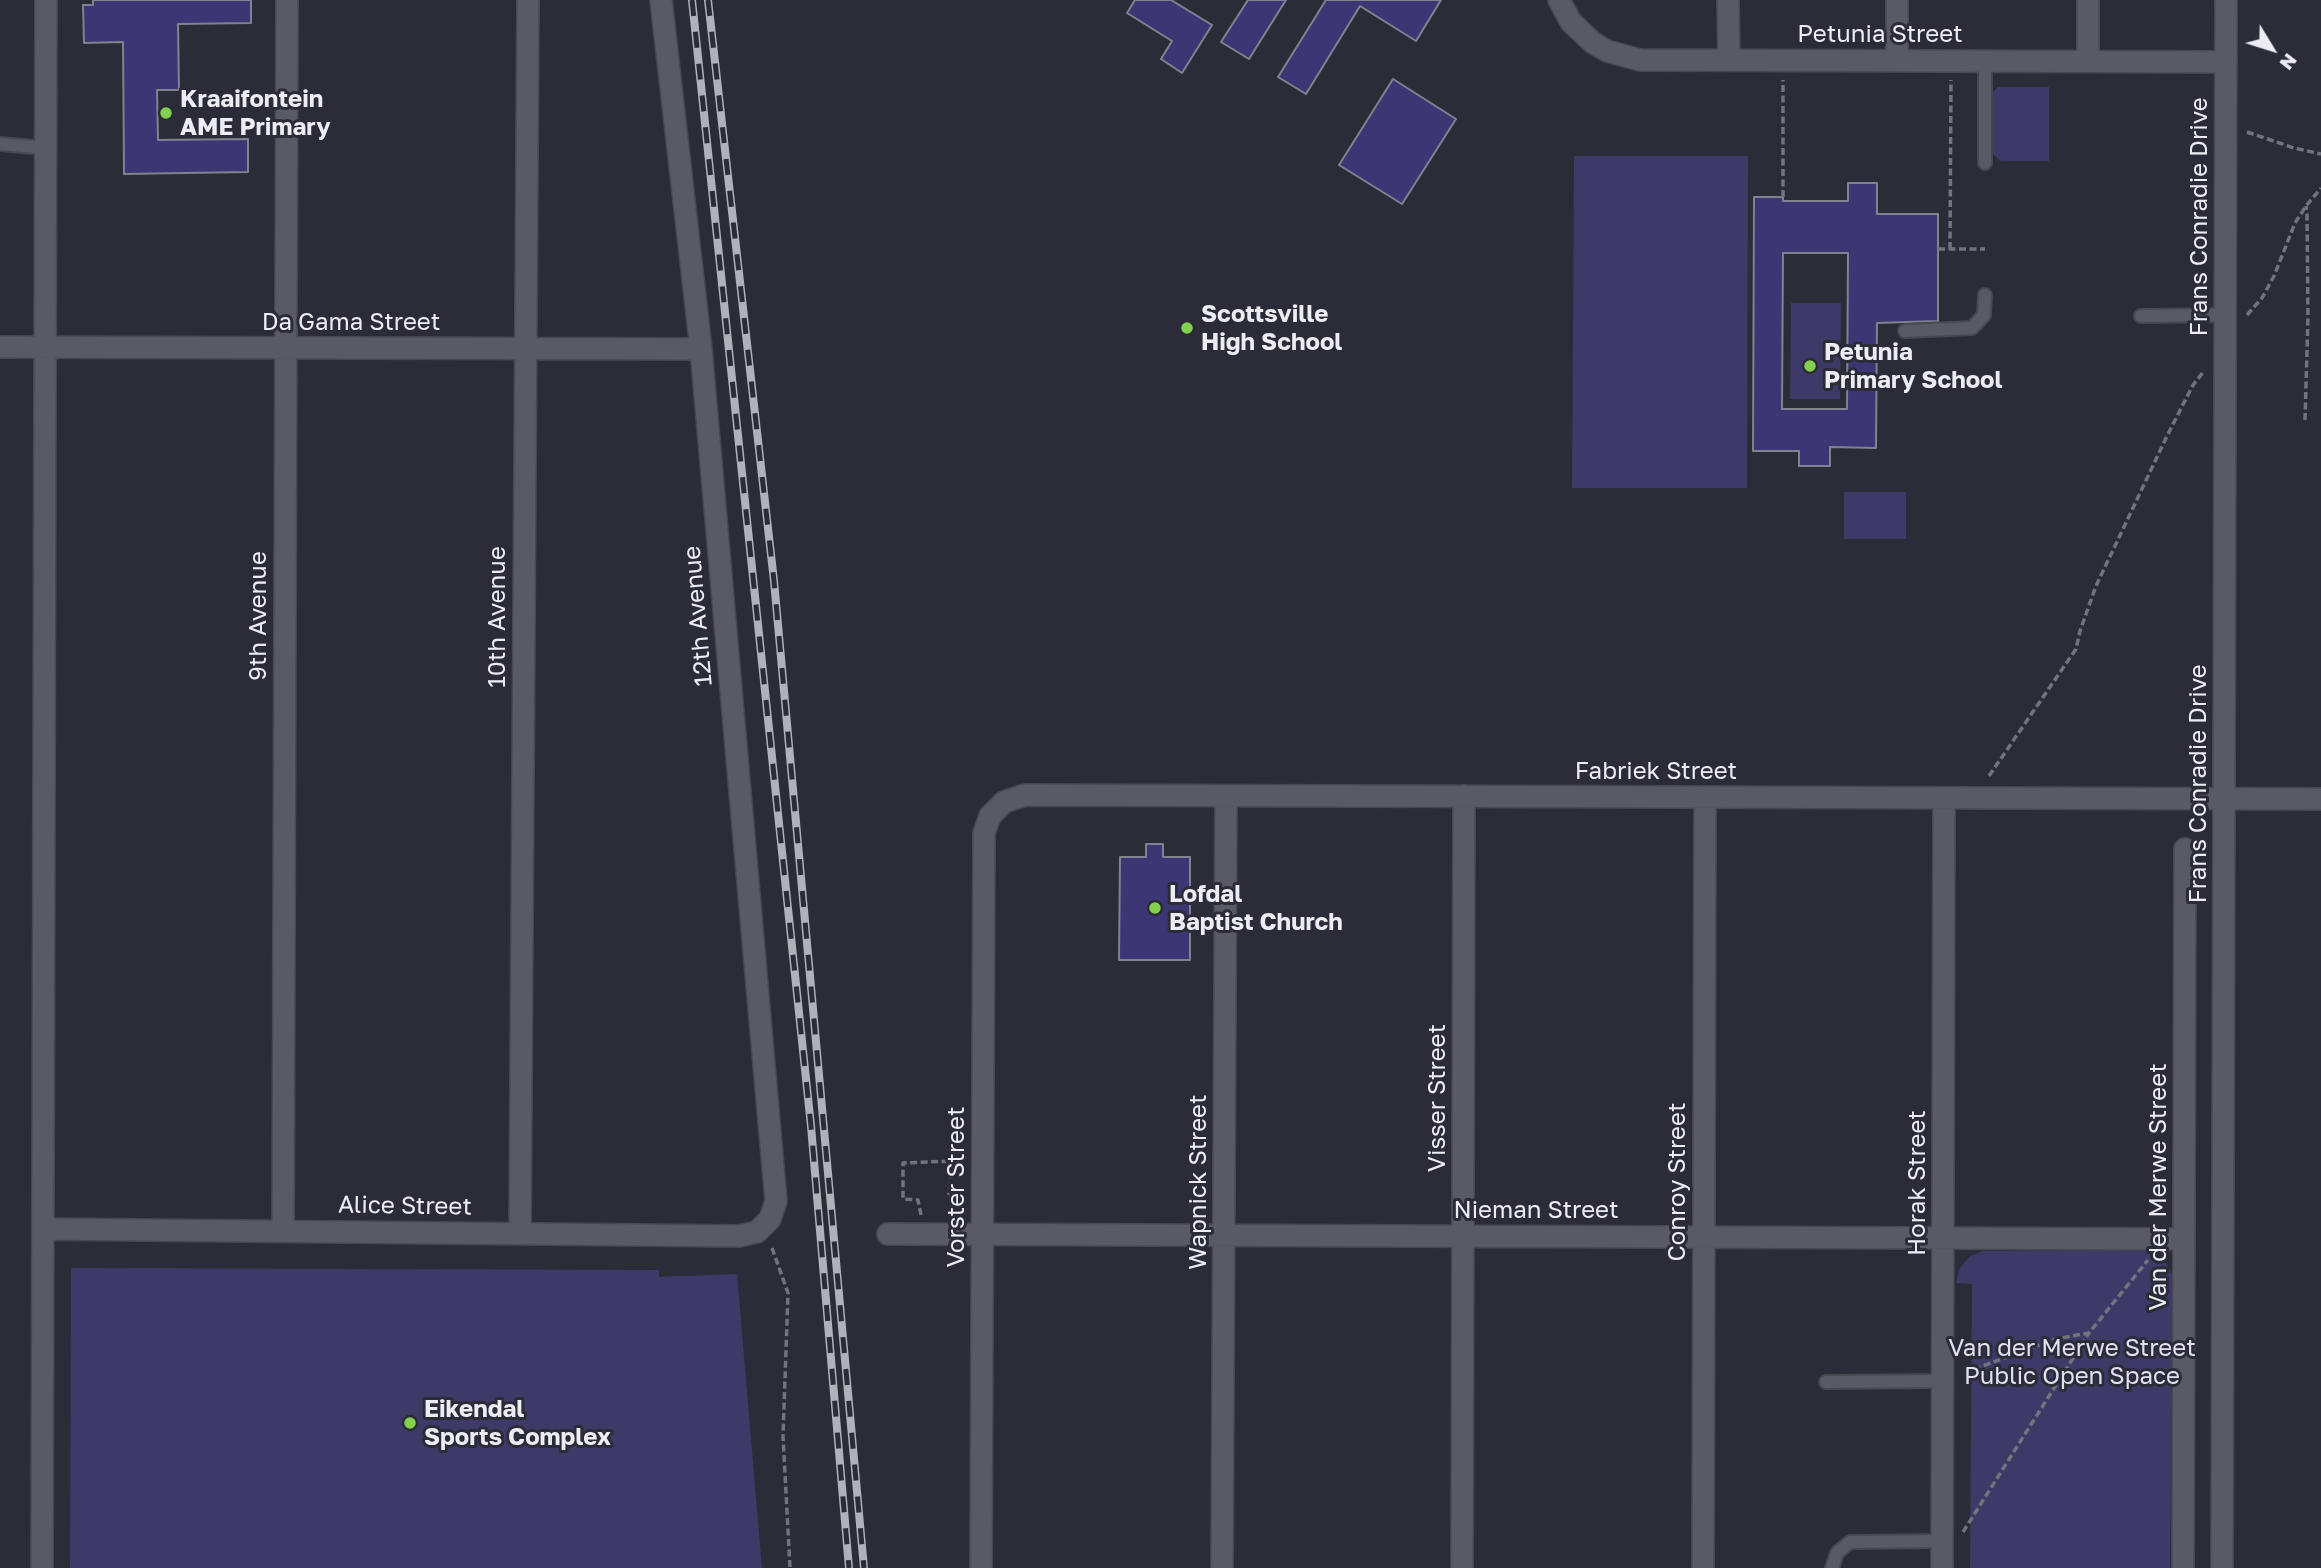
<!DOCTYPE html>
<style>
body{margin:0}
#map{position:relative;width:2321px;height:1568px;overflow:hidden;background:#2b2c37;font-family:"Golos Text",sans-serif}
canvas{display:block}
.north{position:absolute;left:2237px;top:14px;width:70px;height:70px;-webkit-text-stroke:5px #2b2c37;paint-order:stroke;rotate:128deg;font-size:19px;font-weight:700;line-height:28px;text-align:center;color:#ececf4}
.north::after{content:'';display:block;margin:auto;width:24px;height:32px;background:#ececf4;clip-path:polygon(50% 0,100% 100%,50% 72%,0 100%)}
</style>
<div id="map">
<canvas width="2321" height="1568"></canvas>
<div class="north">N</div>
</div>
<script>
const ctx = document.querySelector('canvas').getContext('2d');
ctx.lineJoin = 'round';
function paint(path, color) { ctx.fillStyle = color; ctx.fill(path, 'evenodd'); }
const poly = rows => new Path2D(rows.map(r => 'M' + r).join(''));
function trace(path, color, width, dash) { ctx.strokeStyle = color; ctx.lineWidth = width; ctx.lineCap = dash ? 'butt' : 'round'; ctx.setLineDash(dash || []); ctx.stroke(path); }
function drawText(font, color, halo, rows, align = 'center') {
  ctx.font = font + ' "Golos Text",sans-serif'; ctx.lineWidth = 6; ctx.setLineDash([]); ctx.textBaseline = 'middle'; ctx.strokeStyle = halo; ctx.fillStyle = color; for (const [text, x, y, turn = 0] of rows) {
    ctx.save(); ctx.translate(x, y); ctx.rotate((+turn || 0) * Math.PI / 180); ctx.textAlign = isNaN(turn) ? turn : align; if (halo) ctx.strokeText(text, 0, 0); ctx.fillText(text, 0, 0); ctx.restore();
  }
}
paint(poly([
 [1998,87,2049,87,2049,161,2001,161,1993,154,1993,92],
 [1574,156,1748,156,1747,488,1572,488],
 [1791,303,1841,303,1840,399,1790,399],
 [1844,492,1906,492,1906,539,1844,539],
 [2147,1250,2165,1260,2173,1277,2170,1568,1970,1568,1972,1284,1956,1283,1960,1268,1970,1256,1983,1251],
 [71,1268,659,1270,659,1277,737,1274,762,1568,70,1568]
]), '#3d3a68');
const building = poly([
 [93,0,251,0,251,23,178,24,179,90,157,90,158,140,248,139,248,172,124,174,123,42,84,43,83,5,93,5,93,0],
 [1135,0,1171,0,1212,25,1182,73,1161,59,1172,41,1127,13,1135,0],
 [1248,0,1286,0,1249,59,1221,42,1248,0],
 [1326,0,1441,0,1416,41,1360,6,1306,94,1278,77,1326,0],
 [1393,79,1456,119,1402,204,1339,165,1393,79],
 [1848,183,1877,183,1877,214,1938,214,1938,321,1877,323,1876,448,1830,447,1830,466,1799,466,1799,451,1753,451,1754,197,1783,197,1783,201,1848,201,1848,183],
 [1783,253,1848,253,1847,409,1782,409,1783,253],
 [1146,844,1163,844,1163,857,1190,857,1190,960,1119,960,1120,857,1146,857,1146,844]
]);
paint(building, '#3c3675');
trace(building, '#81818f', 2);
const lane = poly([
 [1985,60,1985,163],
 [0,144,45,148],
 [2141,316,2225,315],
 [1905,331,1972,328,1984,315,1985,295],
 [1826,1382,1943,1381],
 [1832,1568,1837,1553,1850,1542,1942,1541]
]);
const street = poly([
 [1559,0,1571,22,1592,42,1607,51,1640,60,2226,62],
 [1728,0,1729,60],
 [1897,0,1897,60],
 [2088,60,2088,0],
 [0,347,701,349],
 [43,1229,739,1236,757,1232,770,1219,776,1201,701,349,661,0],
 [283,1231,287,0],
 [520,1234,528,0],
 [888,1234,2184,1239],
 [42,1568,46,0],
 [981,1568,984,833,990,816,1004,802,1025,795,2321,799],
 [1222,1568,1226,796],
 [1462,1568,1464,796],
 [1703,1568,1705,797],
 [1942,1568,1944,798],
 [2183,1568,2185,849]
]);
const secondary = poly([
 [2222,1568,2226,0]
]);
trace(lane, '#484851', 16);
trace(street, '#484851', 24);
trace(secondary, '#484851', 24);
trace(poly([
 [2247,132,2294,148,2321,154],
 [1783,197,1783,80],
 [1938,249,1985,249],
 [1950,249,1951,80],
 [2247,315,2262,298,2274,276,2295,223,2306,206,2321,188],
 [2305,420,2308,317,2307,214,2306,206],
 [1989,776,2076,649,2080,631,2096,586,2167,436,2193,385,2204,371],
 [921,1215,918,1200,903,1199,903,1163,952,1161,949,1195],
 [772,1248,788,1293,783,1436,790,1568],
 [1964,1373,2055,1339,2089,1333,2148,1260],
 [1963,1532,2089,1333]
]), '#72737d', 3.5, [7, 3.5]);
trace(lane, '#5a5a67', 12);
trace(street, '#5a5a67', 21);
trace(secondary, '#5a5a67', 21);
const rail = poly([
 [692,0,811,1126,849,1568],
 [708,0,774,581,864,1568]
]);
trace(rail, '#b1b1ba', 8);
trace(rail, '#2b2c37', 5, [16]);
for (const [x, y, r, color] of [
 [166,113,7,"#83d04e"],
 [1187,328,7,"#83d04e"],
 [1810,366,7,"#83d04e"],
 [1155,908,7,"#83d04e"],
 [410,1423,7,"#83d04e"]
]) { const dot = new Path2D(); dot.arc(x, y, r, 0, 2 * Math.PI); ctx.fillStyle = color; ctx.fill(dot); trace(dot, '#2b2c37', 2.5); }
drawText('24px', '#ececf4', '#2b2c37', [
 ["Petunia Street",1880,34],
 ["Frans Conradie Drive",2199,217,-90],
 ["Da Gama Street",351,322],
 ["9th Avenue",258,616,-90],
 ["12th Avenue",698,616,-95],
 ["10th Avenue",497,617,-90],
 ["Fabriek Street",1656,771],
 ["Frans Conradie Drive",2198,784,-90],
 ["Visser Street",1437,1098,-90],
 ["Wapnick Street",1198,1182,-90],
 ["Conroy Street",1677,1182,-90],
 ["Horak Street",1917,1183,-90],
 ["Vorster Street",956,1187,-90],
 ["Van der Merwe Street",2158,1187,-90],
 ["Alice Street",405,1206,1],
 ["Nieman Street",1536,1210]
]);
drawText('bold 24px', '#ececf4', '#2b2c37', [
 ["Kraaifontein",180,99],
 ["AME Primary",180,127],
 ["Scottsville",1201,314],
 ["High School",1201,342],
 ["Petunia",1824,352],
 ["Primary School",1824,380],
 ["Lofdal",1169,894],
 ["Baptist Church",1169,922],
 ["Eikendal",424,1409],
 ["Sports Complex",424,1437]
], 'left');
drawText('24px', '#dfe0f4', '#2b2c37', [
 ["Van der Merwe Street",2072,1348],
 ["Public Open Space",2072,1376]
]);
</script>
